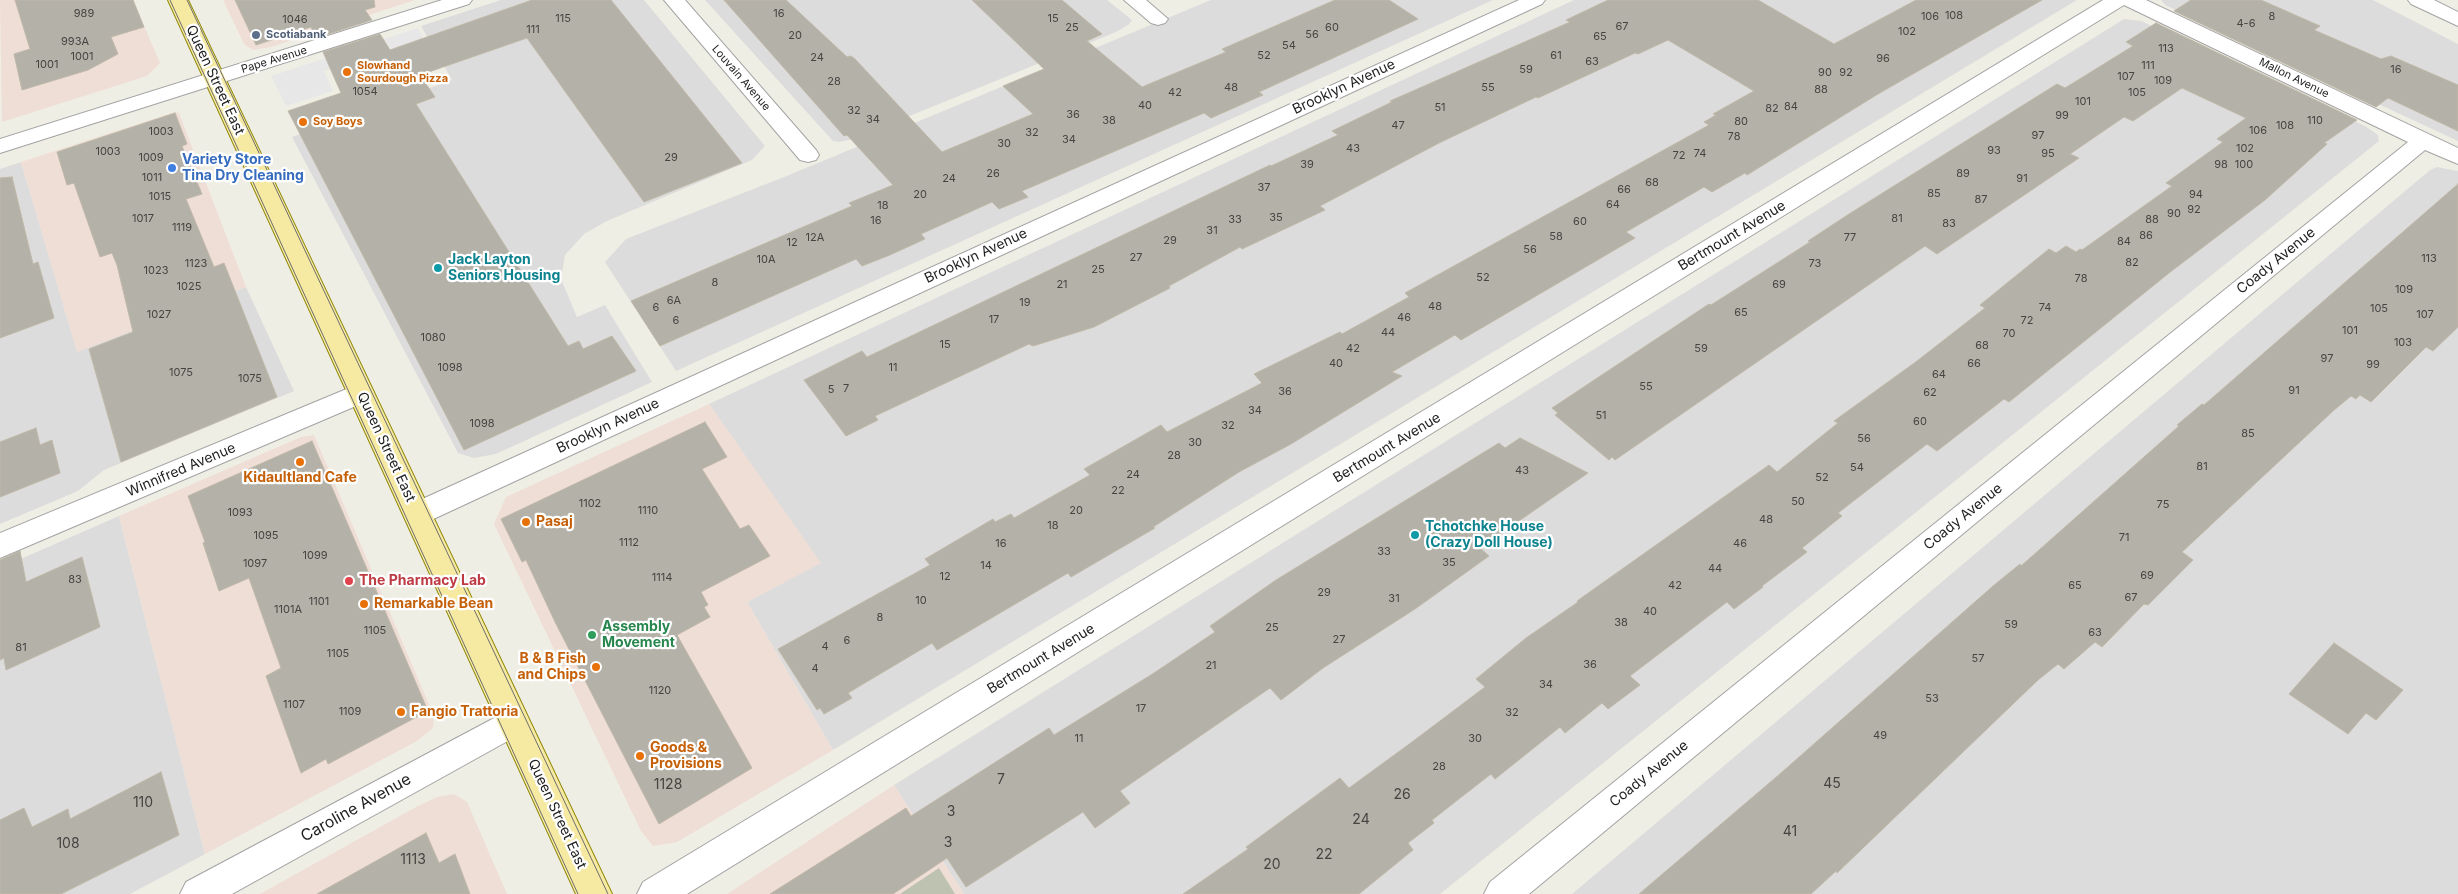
<!DOCTYPE html>
<style>
body{margin:0}
canvas{display:block;background:#efeee5}
</style>
<canvas width="2458" height="894"></canvas>
<script>
const ctx = document.querySelector('canvas').getContext('2d');
ctx.lineJoin = 'round';
function paint(path, color) { ctx.fillStyle = color; ctx.fill(path, 'evenodd'); }
const poly = rows => new Path2D(rows.map(r => 'M' + r).join(''));
function trace(path, color, width, dash) { ctx.strokeStyle = color; ctx.lineWidth = width; ctx.lineCap = dash ? 'butt' : 'round'; ctx.setLineDash(dash || []); ctx.stroke(path); }
function drawText(font, color, halo, rows, align = 'center') {
  ctx.font = font + ' Inter,sans-serif'; ctx.lineWidth = 4.5; ctx.setLineDash([]); ctx.textBaseline = 'middle'; ctx.strokeStyle = halo; ctx.fillStyle = color; for (const [text, x, y, turn = 0] of rows) {
    ctx.save(); ctx.translate(x, y); ctx.rotate((+turn || 0) * Math.PI / 180); ctx.textAlign = isNaN(turn) ? turn : align; if (halo) ctx.strokeText(text, 0, 0); ctx.fillText(text, 0, 0); ctx.restore();
  }
}
paint(poly([
 [501,0,644,0,765,146,752,160,607,221,584,234,565,255,561,279,577,317,605,305,652,382,496,454,474,458,458,453,292,137,452,80,421,26],
 [705,0,1107,0,1132,20,1128,25,1116,32,853,139,839,142,833,141],
 [1211,0,1493,0,676,371,605,262,626,239,789,175],
 [1574,0,2077,0,833,750,747,602,820,563,709,404],
 [2161,0,2373,0,2458,44,2458,141,2165,5],
 [2124,19,2141,21,2365,126,2378,135,2379,141,1440,894,964,894,894,785],
 [21,162,77,351,246,287,294,391,104,470,78,491,0,524,0,169],
 [2437,167,2458,171,2458,894,1572,894,2430,170],
 [119,516,205,854,130,894,0,894,0,568]
]), '#dddcdc');
paint(poly([
 [0,0,133,0,160,63,147,76,2,122],
 [223,0,415,0,271,47,253,50,244,44],
 [175,112,179,113,246,287,77,352,21,162],
 [709,404,821,563,747,602,833,750,677,842,653,846,641,831,494,524,506,497],
 [314,435,434,716,433,728,417,741,205,854,119,516,301,437],
 [894,785,964,894,727,894],
 [454,794,467,802,507,894,260,894,416,807,437,797]
]), '#efded6');
paint(poly([
 [939,868,955,894,900,894]
]), '#bec3b1');
paint(poly([
 [418,28,424,39,324,71,333,91,286,106,271,76]
]), '#e7e7e7');
const building = poly([
 [15,0,133,0,144,27,111,37,118,54,88,70,22,90,14,54,30,49,15,0],
 [235,0,374,0,375,7,365,10,372,20,316,38,311,27,256,45,235,0],
 [532,0,611,0,742,163,644,202,527,38,420,75,435,97,416,104,568,346,579,341,583,349,612,336,636,371,464,450,288,111,341,93,323,52,380,34,390,50,532,0],
 [724,0,786,0,847,57,851,56,855,59,942,152,1033,114,1003,86,1044,69,972,0,1062,0,1102,34,1087,41,1142,87,1226,52,1222,49,1335,0,1389,0,1418,19,1259,92,1263,95,1211,118,1204,113,1022,191,1028,197,999,209,992,202,921,234,925,239,890,255,862,266,856,259,660,346,631,301,852,206,849,203,893,185,847,135,844,136,724,0],
 [1608,0,1758,0,1834,44,1916,0,2042,0,1878,94,1747,175,1745,173,1712,192,1704,187,1626,232,1635,238,1461,340,1455,335,1392,372,1402,376,1291,444,1239,472,1153,527,1155,528,1071,577,1068,573,937,650,932,643,848,693,852,698,824,714,820,708,817,710,778,649,930,565,925,559,993,519,995,522,1011,514,1014,518,1090,475,1084,469,1161,425,1167,432,1262,383,1254,374,1340,332,1342,334,1409,297,1405,293,1709,125,1704,122,1716,115,1713,114,1754,91,1668,40,1638,54,1635,53,1538,98,1536,97,1439,143,1320,206,1325,210,1242,249,1240,247,1169,286,1170,288,1094,327,1033,346,1029,344,875,416,878,420,846,436,804,380,862,351,867,357,1270,165,1271,166,1338,135,1332,131,1392,102,1390,101,1570,22,1566,20,1608,0],
 [2191,0,2261,0,2320,26,2314,30,2381,59,2391,56,2458,85,2458,131,2388,98,2376,107,2174,11,2191,0],
 [2156,23,2357,120,2324,143,2327,144,2265,200,2169,273,2009,402,2004,399,1937,451,1927,444,1838,513,1842,516,1802,548,1807,552,1762,586,1763,587,1734,609,1727,602,1630,676,1640,685,1608,709,1602,703,1565,733,1560,727,1495,779,1491,774,1464,795,1432,820,1434,823,1408,843,1413,850,1359,894,1183,894,1248,849,1246,847,1340,778,1349,788,1412,742,1485,687,1476,679,1526,638,1578,602,1577,601,1769,465,1777,472,1838,423,1834,421,1917,361,1985,308,1980,305,2049,249,2056,253,2066,246,2076,252,2080,249,2082,250,2172,186,2166,183,2223,142,2217,139,2246,118,2182,88,2133,121,2124,117,2070,154,2079,158,1937,254,1925,246,1615,460,1612,457,1609,460,1555,415,1558,413,1552,408,1709,304,1711,305,1810,242,1808,241,1849,214,2057,84,2065,88,2133,46,2126,42,2156,23],
 [175,113,187,144,182,146,202,194,186,199,214,267,224,263,277,397,121,462,89,349,133,332,117,265,112,253,100,257,74,183,67,185,57,152,175,113],
 [12,177,33,264,38,262,54,318,0,338,0,178,12,177],
 [2458,184,2458,327,2433,351,2426,347,2371,402,2360,395,2356,399,2351,396,2333,411,2182,552,2193,560,2148,605,2144,604,2102,647,2095,642,2064,669,2058,664,2038,680,1837,873,1836,871,1811,894,1639,894,1781,773,1993,586,2020,564,2021,566,2179,426,2177,425,2202,404,2204,405,2458,184],
 [705,422,727,457,702,469,740,529,749,525,770,556,701,592,708,605,704,607,710,617,677,635,752,768,659,824,556,624,526,560,522,562,501,519,705,422],
 [36,428,40,445,52,440,60,473,0,497,0,442,36,428],
 [1520,438,1588,473,1480,548,1489,556,1415,609,1323,668,1281,700,1270,688,1120,791,1130,803,1095,828,1083,812,966,887,947,858,893,894,770,894,906,808,911,816,1049,728,1054,735,1154,673,1215,632,1210,626,1276,580,1499,443,1505,448,1520,438],
 [312,441,428,711,328,764,326,759,301,773,266,676,281,668,249,578,219,591,203,543,205,542,188,496,312,441],
 [20,551,26,582,82,557,100,627,6,670,4,658,0,660,0,560,20,551],
 [2334,643,2403,690,2376,720,2366,713,2348,734,2289,694,2334,643],
 [161,772,179,835,61,894,0,894,0,820,24,808,32,827,68,809,70,819,161,772],
 [426,833,439,863,455,854,470,894,317,894,426,833]
]);
paint(building, '#b4b1a8');
trace(building, '#c0b9a8', 1);
const minor = poly([
 [442,0,472,0,469,4,0,153,0,139,442,0],
 [664,0,685,0,816,150,819,155,816,160,808,162,800,160,664,0],
 [1124,0,1146,0,1168,19,1165,23,1158,25,1151,23,1124,0],
 [1519,0,1545,0,1542,4,427,522,417,525,407,522,403,514,407,506,1519,0],
 [2103,0,2146,0,2458,148,2458,164,2425,150,1529,894,1484,894,1490,882,2408,142,2124,5,687,894,637,894,643,882,2103,0],
 [2408,0,2434,0,2458,12,2458,26,2411,4,2408,0],
 [361,383,370,386,374,393,370,400,0,558,0,533,361,383],
 [513,708,524,712,529,722,524,732,232,894,180,894,186,882,513,708]
]);
const major = poly([
 [168,0,188,0,612,894,576,894,168,0]
]);
trace(minor, '#a3a3a3', 2);
trace(major, '#908909', 2);
paint(minor, '#fff');
paint(major, '#f6eaa3');
trace(poly([
 [170,0,578,894],
 [187,0,608,894]
]), '#6d6d6d', 1);
for (const [x, y, r, color] of [
 [256,35,5,"#5c6f8a"],
 [347,72,5,"#e8710a"],
 [303,122,5,"#e8710a"],
 [172,168,5,"#3f7fe0"],
 [438,268,5,"#0f9aa8"],
 [300,462,5,"#e8710a"],
 [526,522,5,"#e8710a"],
 [1415,535,5,"#0f9aa8"],
 [349,581,5,"#e0444e"],
 [364,604,5,"#e8710a"],
 [592,635,5,"#2e9e5b"],
 [596,667,5,"#e8710a"],
 [401,712,5,"#e8710a"],
 [640,756,5,"#e8710a"]
]) { const dot = new Path2D(); dot.arc(x, y, r, 0, 2 * Math.PI); ctx.fillStyle = color; ctx.fill(dot); trace(dot, '#fff', 2); }
drawText('11px', '#444441', null, [
 ["989",84,14],
 ["16",779,14],
 ["108",1954,16],
 ["106",1930,17],
 ["8",2272,17],
 ["115",563,19],
 ["15",1053,19],
 ["1046",295,20],
 ["4-6",2246,24],
 ["67",1622,27],
 ["25",1072,28],
 ["60",1332,28],
 ["111",533,30],
 ["102",1907,32],
 ["56",1312,35],
 ["20",795,36],
 ["65",1600,37],
 ["993A",75,42],
 ["54",1289,46],
 ["113",2166,49],
 ["52",1264,56],
 ["61",1556,56],
 ["1001",82,57],
 ["24",817,58],
 ["96",1883,59],
 ["63",1592,62],
 ["1001",47,65],
 ["111",2148,66],
 ["59",1526,70],
 ["16",2396,70],
 ["90",1825,73],
 ["92",1846,73],
 ["107",2126,77],
 ["109",2163,81],
 ["28",834,82],
 ["48",1231,88],
 ["55",1488,88],
 ["88",1821,90],
 ["1054",365,92],
 ["42",1175,93],
 ["105",2137,93],
 ["101",2083,102],
 ["40",1145,106],
 ["84",1791,107],
 ["51",1440,108],
 ["82",1772,109],
 ["32",854,111],
 ["36",1073,115],
 ["99",2062,116],
 ["34",873,120],
 ["38",1109,121],
 ["110",2315,121],
 ["80",1741,122],
 ["47",1398,126],
 ["108",2285,126],
 ["106",2258,131],
 ["1003",161,132],
 ["32",1032,133],
 ["97",2038,136],
 ["78",1734,137],
 ["34",1069,140],
 ["30",1004,144],
 ["43",1353,149],
 ["102",2245,149],
 ["93",1994,151],
 ["1003",108,152],
 ["74",1700,154],
 ["95",2048,154],
 ["72",1679,156],
 ["1009",151,158],
 ["29",671,158],
 ["39",1307,165],
 ["98",2221,165],
 ["100",2244,165],
 ["26",993,174],
 ["89",1963,174],
 ["1011",152,178],
 ["24",949,179],
 ["91",2022,179],
 ["68",1652,183],
 ["37",1264,188],
 ["66",1624,190],
 ["85",1934,194],
 ["20",920,195],
 ["94",2196,195],
 ["1015",160,197],
 ["87",1981,200],
 ["64",1613,205],
 ["18",883,206],
 ["92",2194,210],
 ["90",2174,214],
 ["35",1276,218],
 ["1017",143,219],
 ["81",1897,219],
 ["33",1235,220],
 ["88",2152,220],
 ["16",876,221],
 ["60",1580,222],
 ["83",1949,224],
 ["1119",182,228],
 ["31",1212,231],
 ["86",2146,236],
 ["58",1556,237],
 ["12A",815,238],
 ["77",1850,238],
 ["29",1170,241],
 ["84",2124,242],
 ["12",792,243],
 ["56",1530,250],
 ["27",1136,258],
 ["113",2429,259],
 ["10A",766,260],
 ["82",2132,263],
 ["1123",196,264],
 ["73",1815,264],
 ["25",1098,270],
 ["1023",156,271],
 ["52",1483,278],
 ["78",2081,279],
 ["8",715,283],
 ["21",1062,285],
 ["69",1779,285],
 ["1025",189,287],
 ["109",2404,290],
 ["6A",674,301],
 ["19",1025,303],
 ["48",1435,307],
 ["6",656,308],
 ["74",2045,308],
 ["105",2379,309],
 ["65",1741,313],
 ["1027",159,315],
 ["107",2425,315],
 ["46",1404,318],
 ["17",994,320],
 ["6",676,321],
 ["72",2027,321],
 ["101",2350,331],
 ["44",1388,333],
 ["70",2009,334],
 ["1080",433,338],
 ["103",2403,343],
 ["15",945,345],
 ["68",1982,346],
 ["42",1353,349],
 ["59",1701,349],
 ["97",2327,359],
 ["40",1336,364],
 ["66",1974,364],
 ["99",2373,365],
 ["1098",450,368],
 ["11",893,368],
 ["1075",181,373],
 ["64",1939,375],
 ["1075",250,379],
 ["55",1646,387],
 ["7",846,389],
 ["5",831,390],
 ["91",2294,391],
 ["36",1285,392],
 ["62",1930,393],
 ["34",1255,411],
 ["51",1601,416],
 ["60",1920,422],
 ["1098",482,424],
 ["32",1228,426],
 ["85",2248,434],
 ["56",1864,439],
 ["30",1195,443],
 ["28",1174,456],
 ["81",2202,467],
 ["54",1857,468],
 ["43",1522,471],
 ["24",1133,475],
 ["52",1822,478],
 ["22",1118,491],
 ["50",1798,502],
 ["1102",590,504],
 ["75",2163,505],
 ["1110",648,511],
 ["20",1076,511],
 ["1093",240,513],
 ["48",1766,520],
 ["18",1053,526],
 ["1095",266,536],
 ["71",2124,538],
 ["1112",629,543],
 ["16",1001,544],
 ["46",1740,544],
 ["33",1384,552],
 ["1099",315,556],
 ["35",1449,563],
 ["1097",255,564],
 ["14",986,566],
 ["44",1715,569],
 ["69",2147,576],
 ["12",945,577],
 ["1114",662,578],
 ["83",75,580],
 ["42",1675,586],
 ["65",2075,586],
 ["29",1324,593],
 ["67",2131,598],
 ["31",1394,599],
 ["10",921,601],
 ["1101",319,602],
 ["1101A",288,610],
 ["40",1650,612],
 ["8",880,618],
 ["38",1621,623],
 ["59",2011,625],
 ["25",1272,628],
 ["1105",375,631],
 ["63",2095,633],
 ["27",1339,640],
 ["6",847,641],
 ["4",825,647],
 ["81",21,648],
 ["1105",338,654],
 ["57",1978,659],
 ["36",1590,665],
 ["21",1211,666],
 ["4",815,669],
 ["34",1546,685],
 ["1120",660,691],
 ["53",1932,699],
 ["1107",294,705],
 ["17",1141,709],
 ["1109",350,712],
 ["32",1512,713],
 ["49",1880,736],
 ["11",1079,739],
 ["30",1475,739],
 ["28",1439,767]
]);
drawText('bold 11px', '#4e5e75', '#fff', [
 ["Scotiabank",266,35]
], 'left');
drawText('11px', '#1f1f1f', '#fff', [
 ["Pape Avenue",274,60,-17],
 ["Louvain Avenue",741,78,49],
 ["Mallon Avenue",2294,78,26]
]);
drawText('bold 11px', '#c56008', '#fff', [
 ["Slowhand",357,66],
 ["Sourdough Pizza",357,79],
 ["Soy Boys",313,122]
], 'left');
drawText('14px', '#1f1f1f', '#fff', [
 ["Queen Street East",215,80,65],
 ["Brooklyn Avenue",1344,87,-25],
 ["Bertmount Avenue",1732,236,-31],
 ["Brooklyn Avenue",976,256,-25],
 ["Coady Avenue",2276,261,-39],
 ["Brooklyn Avenue",608,426,-25],
 ["Queen Street East",386,447,65],
 ["Bertmount Avenue",1387,448,-31],
 ["Winnifred Avenue",181,470,-23],
 ["Coady Avenue",1963,517,-39],
 ["Bertmount Avenue",1041,659,-31],
 ["Coady Avenue",1649,774,-39],
 ["Queen Street East",557,814,65]
]);
drawText('bold 14px', '#366cbe', '#fff', [
 ["Variety Store",182,160],
 ["Tina Dry Cleaning",182,176]
], 'left');
drawText('bold 14px', '#0d838f', '#fff', [
 ["Jack Layton",448,260],
 ["Seniors Housing",448,276],
 ["Tchotchke House",1425,527],
 ["(Crazy Doll House)",1425,543]
], 'left');
drawText('bold 14px', '#c56008', '#fff', [
 ["Kidaultland Cafe",300,478,"center"],
 ["Pasaj",536,522],
 ["Remarkable Bean",374,604],
 ["B & B Fish",586,659,"right"],
 ["and Chips",586,675,"right"],
 ["Fangio Trattoria",411,712],
 ["Goods &",650,748],
 ["Provisions",650,764]
], 'left');
drawText('bold 14px', '#be3a42', '#fff', [
 ["The Pharmacy Lab",359,581]
], 'left');
drawText('bold 14px', '#27864d', '#fff', [
 ["Assembly",602,627],
 ["Movement",602,643]
], 'left');
drawText('14px', '#444441', null, [
 ["7",1001,780],
 ["45",1832,784],
 ["1128",668,785],
 ["26",1402,795],
 ["110",143,803],
 ["3",951,812],
 ["24",1361,820],
 ["41",1790,832],
 ["3",948,843],
 ["108",68,844],
 ["22",1324,855],
 ["1113",413,860],
 ["20",1272,865]
]);
drawText('16px', '#1f1f1f', '#fff', [
 ["Caroline Avenue",356,808,-29]
]);
</script>
